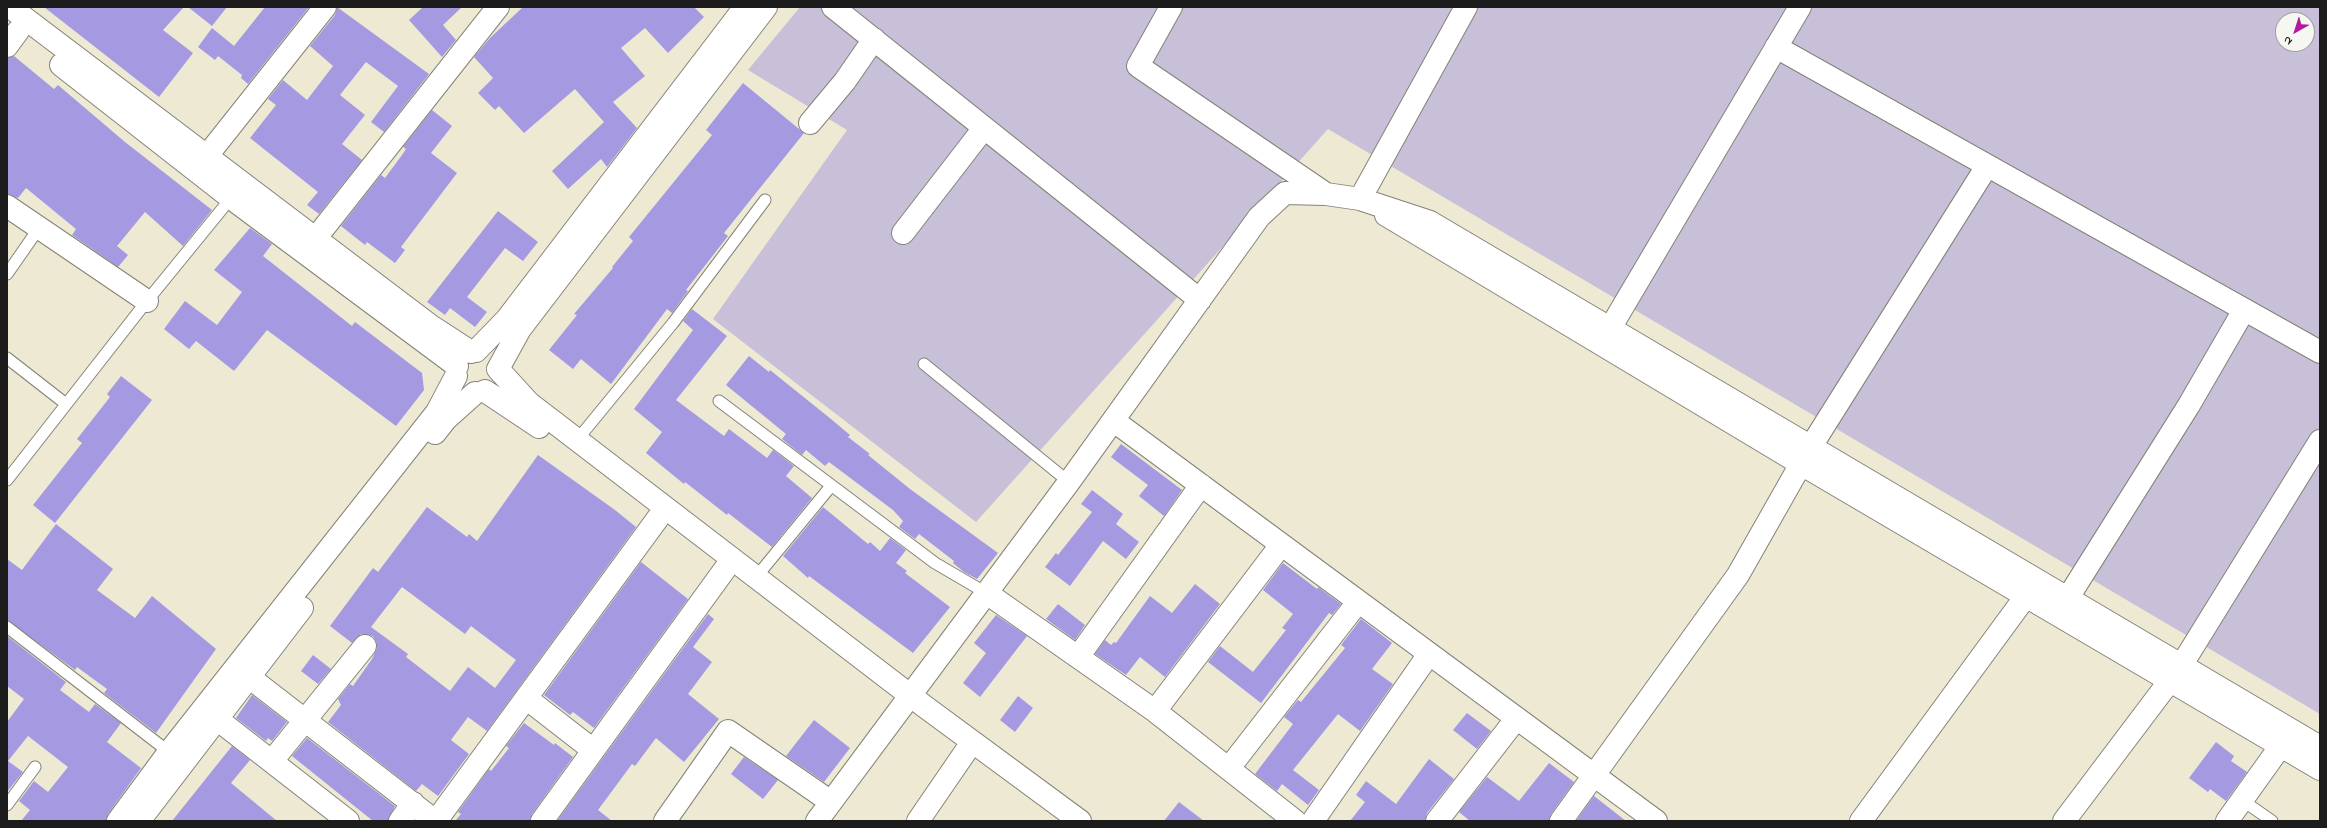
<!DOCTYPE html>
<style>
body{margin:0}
#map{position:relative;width:2327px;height:828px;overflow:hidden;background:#eee9d3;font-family:"Indie Flower",sans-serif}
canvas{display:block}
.frame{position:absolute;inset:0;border:8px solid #1c1c1c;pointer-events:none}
.north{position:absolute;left:2275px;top:12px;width:40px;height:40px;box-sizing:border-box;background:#f6f6f2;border:1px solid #9f9f9c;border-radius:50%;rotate:219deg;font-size:11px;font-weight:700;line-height:16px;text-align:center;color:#1c1c1c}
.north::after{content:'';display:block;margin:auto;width:14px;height:18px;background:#b5179e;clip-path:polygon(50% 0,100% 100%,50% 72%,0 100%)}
</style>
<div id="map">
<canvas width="2327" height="828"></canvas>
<div class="frame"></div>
<div class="north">N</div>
</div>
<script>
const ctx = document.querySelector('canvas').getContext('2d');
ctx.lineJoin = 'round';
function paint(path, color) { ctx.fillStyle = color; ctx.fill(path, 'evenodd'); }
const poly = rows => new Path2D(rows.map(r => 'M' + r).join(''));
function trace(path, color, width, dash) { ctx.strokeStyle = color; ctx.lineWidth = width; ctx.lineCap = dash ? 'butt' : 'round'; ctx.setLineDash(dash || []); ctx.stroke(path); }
paint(poly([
 [800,7,2320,7,2320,714,1328,129,976,522,713,319,847,130,748,70],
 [2283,20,2307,20,2307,44,2283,44]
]), '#c8bfd8');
paint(poly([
 [44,7,184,7,163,30,193,53,159,97],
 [188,7,227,7,212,26],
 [265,7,309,7,248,84,241,78,242,75,218,56,215,60,198,47,212,28,234,46],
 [337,7,429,74,384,132,371,122,398,86,366,62,340,95,365,115,342,144,362,160,319,214,307,205,318,192,250,138,276,105,268,99,283,80,307,100,333,66,310,46,335,15],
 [423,7,462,7,443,25,456,40,442,57,409,20],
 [523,7,694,7,704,17,668,53,645,28,621,48,645,76,613,102,637,128,607,167,601,159,568,189,552,171,604,122,575,89,524,133,499,106,495,110,478,93,493,78,474,57,490,38],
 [14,56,54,89,58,85,125,142,212,210,183,246,145,212,117,246,128,255,118,267,72,235,76,229,26,188,18,198,7,194,7,58],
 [743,83,804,133,724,233,728,236,686,290,688,291,672,313,667,309,611,384,581,359,573,369,549,350,577,315,574,314,613,268,612,267,633,241,629,237,712,135,706,130],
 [432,110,452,126,431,153,457,173,401,247,405,250,395,263,367,242,365,245,341,226,381,175,385,178,402,155,406,149,403,147],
 [498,211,538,242,523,261,505,248,467,297,487,312,475,327,450,308,445,315,427,302],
 [250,228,272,244,263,256,352,326,355,322,422,373,424,390,396,426,267,330,234,371,196,341,189,349,164,329,185,301,217,325,242,292,214,270],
 [692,309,727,336,676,400,724,436,729,429,767,458,773,450,794,466,786,476,812,498,772,547,728,513,727,515,685,482,684,484,646,453,662,432,634,409,693,330,683,321],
 [749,356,769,372,770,370,831,419,850,435,848,437,870,454,868,455,910,489,998,553,977,579,964,572,953,563,954,561,919,534,915,539,899,527,903,521,893,510,829,462,825,466,806,450,802,455,782,439,786,434,726,385],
 [121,376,152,400,55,523,33,505,82,443,77,439,110,397,107,394],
 [1121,444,1182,490,1164,516,1139,496,1148,485,1111,457],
 [538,455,615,510,636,527,487,731,468,717,451,740,469,754,438,796,422,784,416,791,328,722,341,705,338,699,350,684,353,686,372,659,377,648,376,641,373,636,361,634,352,643,330,626,373,568,378,572,427,507,467,537,469,534,477,541],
 [402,587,465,634,471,626,516,660,495,688,468,667,450,691,406,657,408,654,371,627],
 [1092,490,1123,514,1116,524,1139,542,1126,559,1103,541,1070,586,1045,567,1056,553,1058,555,1092,512,1081,504],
 [823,507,868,544,870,542,880,551,890,538,906,550,896,563,907,571,905,573,950,607,913,653,809,576,808,578,783,556],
 [56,524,113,569,97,590,135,618,152,596,216,649,156,733,104,693,107,689,77,667,75,670,7,620,7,559,22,570],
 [641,562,688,599,594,728,573,712,570,715,544,695],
 [1283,563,1317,589,1318,587,1341,604,1332,615,1329,613,1261,703,1208,662,1220,646,1253,672,1286,630,1282,628,1293,614,1263,590],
 [1195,584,1220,604,1165,677,1140,657,1126,675,1095,654,1105,640,1111,645,1114,642,1116,643,1150,596,1172,613],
 [1058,604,1085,625,1075,640,1046,619],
 [708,614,714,619,693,647,712,662,688,694,719,719,684,762,656,738,635,766,632,764,598,810,612,821,557,821],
 [996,615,1027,636,980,697,963,683,986,653,974,643],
 [1361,619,1392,643,1372,669,1393,684,1360,731,1338,714,1293,770,1319,790,1308,805,1282,784,1277,791,1255,774,1293,724,1284,717,1298,700,1301,702,1345,648,1341,645],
 [7,636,66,682,60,690,89,712,95,704,121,723,107,742,141,768,108,814,106,821,21,821,30,810,19,801,34,781,48,792,68,767,28,736,8,761,23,772,7,792,7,722,24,699,7,686],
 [313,655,331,669,318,684,301,671],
 [252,695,287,722,272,741,268,738,266,741,236,718],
 [1018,696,1033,708,1015,732,1000,720],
 [1467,713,1491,731,1477,749,1453,730],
 [814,720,850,748,824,782,786,756],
 [524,723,554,745,555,743,573,757,532,814,530,821,455,821,461,814,458,812,489,769,491,771,509,748,506,746],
 [307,738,395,806,388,821,373,821,292,756],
 [2216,742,2234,756,2231,761,2247,772,2226,801,2210,789,2208,792,2189,778],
 [232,746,250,760,231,783,277,821,172,821],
 [744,757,778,780,763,799,731,774],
 [1429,759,1454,779,1427,813,1425,821,1350,821,1365,802,1356,795,1366,781,1396,804],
 [1549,763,1574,782,1551,814,1549,821,1470,821,1459,812,1487,777,1519,801],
 [1594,796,1626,821,1576,821],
 [1179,802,1204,821,1164,821]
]), '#a599e1');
const service = poly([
 [7,274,39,228],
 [7,358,66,404],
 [924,364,1069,482],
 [719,401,935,563,988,594],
 [577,440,673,323,765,200],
 [7,480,147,301,231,198],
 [757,576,831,486],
 [7,627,169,752],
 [2242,800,2272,821],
 [7,805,35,767]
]);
const minor = poly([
 [833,7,1200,300],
 [1171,7,1138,66,1326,194],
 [7,46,18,31],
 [1776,47,2320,352],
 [810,123,845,81,874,39],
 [206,157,325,7],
 [1360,199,1466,7],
 [7,206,147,301],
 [1386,215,1801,464,2320,769],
 [903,233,984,128],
 [315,239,498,7],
 [1602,342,1800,7],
 [1114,421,1656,821],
 [988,594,1155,711,1295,821],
 [2059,612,2189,405,2244,310],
 [1078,657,1201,485],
 [249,677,435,821],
 [526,698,593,750],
 [1155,711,1281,545],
 [217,719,348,821],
 [272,761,365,646],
 [1229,768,1358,602],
 [400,821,413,803],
 [436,821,658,518],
 [542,821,725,569],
 [665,821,728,731,831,802],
 [817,821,1069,482,1259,217,1285,193,1326,194,1360,199,1430,222,2320,747],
 [918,821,966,751],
 [1313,821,1429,654],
 [1437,821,1516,719],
 [1561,821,1738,575,1810,448,1987,166],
 [1861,821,2026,596],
 [2064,821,2181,666,2320,441],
 [2227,821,2290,733]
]);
const tertiary = poly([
 [10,7,431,326,471,352],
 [766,7,520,329,498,369,529,403,924,706,1080,821],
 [61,65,231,198,457,366],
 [476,351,507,319,745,7],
 [485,391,539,427],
 [435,433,446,419,475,393],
 [118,821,169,752,437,412,456,376],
 [139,821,302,608]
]);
trace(service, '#858278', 13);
trace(minor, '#858278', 24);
trace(tertiary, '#858278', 24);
trace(service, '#fff', 11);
trace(minor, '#fff', 22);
trace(tertiary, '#fff', 22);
</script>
